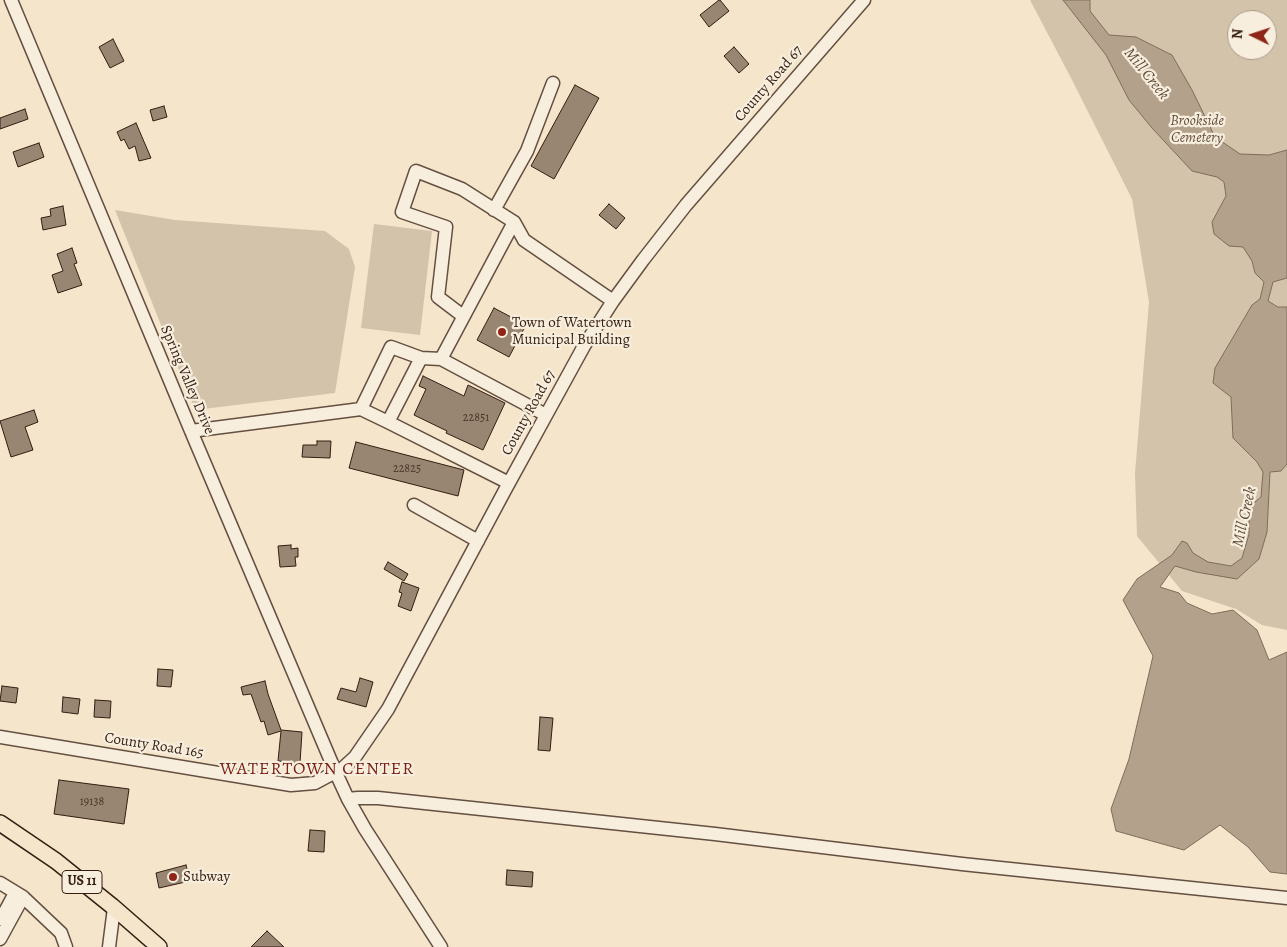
<!DOCTYPE html>
<style>
body{margin:0}
#map{position:relative;width:1287px;height:947px;overflow:hidden;background:#f4e5cb;font-family:Alegreya,serif}
canvas{display:block}
.north{position:absolute;left:1227px;top:10px;width:50px;height:50px;box-sizing:border-box;background:#f8eedd;border:1px solid #aa9a8b;border-radius:50%;rotate:274deg;font-size:14px;font-weight:700;line-height:20px;text-align:center;color:#341d11}
.north::after{content:'';display:block;margin:auto;width:18px;height:22px;background:#8f2418;clip-path:polygon(50% 0,100% 100%,50% 72%,0 100%)}
</style>
<div id="map">
<canvas width="1287" height="947"></canvas>
<div class="north">N</div>
</div>
<script>
const ctx = document.querySelector('canvas').getContext('2d');
ctx.lineJoin = 'round';
function paint(path, color) { ctx.fillStyle = color; ctx.fill(path, 'evenodd'); }
const poly = rows => new Path2D(rows.map(r => 'M' + r).join(''));
function trace(path, color, width, dash) { ctx.strokeStyle = color; ctx.lineWidth = width; ctx.lineCap = dash ? 'butt' : 'round'; ctx.setLineDash(dash || []); ctx.stroke(path); }
function drawText(font, color, halo, rows, align = 'center') {
  ctx.font = font + ' Alegreya,serif'; ctx.lineWidth = 4.5; ctx.setLineDash([]); ctx.textBaseline = 'middle'; ctx.strokeStyle = halo; ctx.fillStyle = color; for (const [text, x, y, turn = 0] of rows) {
    ctx.save(); ctx.translate(x, y); ctx.rotate((+turn || 0) * Math.PI / 180); ctx.textAlign = isNaN(turn) ? turn : align; if (halo) ctx.strokeText(text, 0, 0); ctx.fillText(text, 0, 0); ctx.restore();
  }
}
paint(poly([
 [1030,0,1287,0,1287,630,1262,625,1236,609,1182,591,1137,536,1135,473,1149,302,1132,199,1071,78],
 [1237,20,1267,20,1267,50,1237,50],
 [115,210,175,220,325,231,349,249,355,267,335,393,195,410],
 [374,224,432,231,420,335,361,328]
]), '#d3c3ab');
const water = poly([
 [1063,0,1090,0,1090,11,1109,35,1136,37,1172,55,1192,90,1215,137,1240,154,1269,155,1287,150,1287,278,1273,282,1268,301,1278,307,1287,307,1287,464,1281,471,1270,472,1267,532,1259,559,1237,579,1196,572,1175,566,1160,587,1179,593,1187,603,1212,614,1233,610,1257,630,1269,660,1287,652,1287,874,1270,872,1248,847,1220,825,1184,850,1116,831,1111,809,1129,759,1153,656,1123,600,1137,579,1172,555,1182,541,1187,543,1193,553,1208,562,1231,566,1242,558,1249,534,1249,507,1261,497,1263,472,1257,462,1233,438,1231,397,1213,383,1215,368,1252,305,1260,299,1264,282,1255,273,1252,261,1243,247,1229,246,1214,234,1212,222,1226,196,1224,182,1217,177,1192,171,1152,128,1129,100,1106,55,1063,0]
]);
paint(water, '#b3a18c');
trace(water, '#806c5b', 1);
const building = poly([
 [719,0,720,0,729,11,709,27,700,15,719,0],
 [113,39,124,61,110,68,99,47,113,39],
 [734,47,749,64,739,73,724,56,734,47],
 [575,85,599,98,554,179,531,166,575,85],
 [164,106,167,117,153,121,150,110,164,106],
 [25,109,28,119,0,129,0,118,25,109],
 [136,123,151,158,139,161,135,146,129,149,124,139,121,141,117,132,136,123],
 [39,143,44,157,18,167,13,152,39,143],
 [609,204,625,218,616,229,599,215,609,204],
 [63,206,66,225,43,230,41,218,51,216,50,209,63,206],
 [72,248,77,263,74,264,82,285,58,293,52,275,63,271,57,254,72,248],
 [494,308,526,325,509,357,477,340,494,308],
 [423,376,464,396,468,385,505,403,483,450,446,433,447,431,414,415,426,389,419,386,423,376],
 [34,410,38,422,25,427,33,450,11,457,0,421,34,410],
 [317,441,331,441,330,458,302,457,303,445,317,445,317,441],
 [356,442,464,470,458,496,349,468,356,442],
 [291,545,291,549,298,548,298,557,295,557,296,566,280,567,278,546,291,545],
 [388,562,408,574,404,581,384,569,388,562],
 [402,582,419,588,411,611,398,606,402,593,399,592,402,582],
 [158,669,173,670,171,687,157,686,158,669],
 [360,678,373,682,366,707,337,699,341,688,356,692,360,678],
 [265,681,268,694,281,730,302,732,300,763,278,761,281,731,268,735,264,721,261,722,251,694,243,695,241,687,265,681],
 [2,686,18,688,16,703,0,701,2,686],
 [63,697,80,699,78,714,62,712,63,697],
 [95,700,111,701,110,718,94,717,95,700],
 [540,717,553,718,550,751,538,750,540,717],
 [59,780,129,789,124,824,54,814,59,780],
 [310,830,325,831,324,852,308,851,310,830],
 [186,865,190,881,159,888,156,873,186,865],
 [507,870,533,872,532,887,506,885,507,870],
 [267,931,284,947,251,947,267,931]
]);
paint(building, '#988572');
trace(building, '#341d11', 1);
const minor = poly([
 [11,0,191,431,336,773,348,799,365,829,441,947],
 [494,210,527,151,553,83],
 [514,222,524,240,613,301],
 [421,358,441,359,546,415],
 [441,359,514,222,462,189,416,171,402,212,446,227,438,297,463,316],
 [388,422,421,358,391,347,361,409,388,422,509,483],
 [191,431,361,409],
 [414,505,478,541],
 [0,737,291,785,315,783,343,768,355,757,388,709,504,492,584,346,613,301,643,260,686,205,864,0],
 [348,799,358,798,378,798,715,834,962,864,1287,898],
 [0,883,23,897,0,939],
 [23,897,61,933,66,947],
 [1,919,15,893],
 [109,947,114,908]
]);
const major = poly([
 [0,823,56,861,112,906,159,947]
]);
trace(minor, '#644f40', 15);
trace(major, '#341d11', 18);
trace(minor, '#f8eedd', 12);
trace(major, '#f4e5cb', 15);
for (const [x, y, r, color] of [
 [502,332,5,"#8f2418"],
 [173,877,5,"#8f2418"]
]) { const dot = new Path2D(); dot.arc(x, y, r, 0, 2 * Math.PI); ctx.fillStyle = color; ctx.fill(dot); trace(dot, '#f8eedd', 2); }
drawText('12px', '#4d3729', null, [
 ["22851",476,418],
 ["22825",407,469],
 ["19138",92,802]
]);
for (const [x, y, w] of [
 [82,882,40]
]) { const box = new Path2D(); box.roundRect(x - w / 2, y - 11.5, w, 23, 4); ctx.fillStyle = '#f8eedd'; ctx.fill(box); trace(box, '#341d11', 1); }
drawText('bold 14px', '#341d11', null, [
 ["US 11",82,882]
]);
drawText('15px', '#341d11', '#f8eedd', [
 ["County Road 67",769,84,-49],
 ["Spring Valley Drive",187,380,67],
 ["County Road 67",529,413,-61],
 ["County Road 165",154,746,9]
]);
drawText('italic 15px', '#644f3f', '#f8eedd', [
 ["Brookside",1197,121],
 ["Cemetery",1197,138]
]);
drawText('15px', '#341d11', '#f8eedd', [
 ["Town of Watertown",512,323],
 ["Municipal Building",512,340],
 ["Subway",183,877]
], 'left');
drawText('italic 16px', '#604b3c', '#f8eedd', [
 ["Mill Creek",1146,74,51],
 ["Mill Creek",1245,517,-77]
]);
ctx.letterSpacing = '1px';
drawText('18px', '#7a1f14', '#f8eedd', [
 ["WATERTOWN CENTER",317,770]
]);
ctx.letterSpacing = '0px';
</script>
